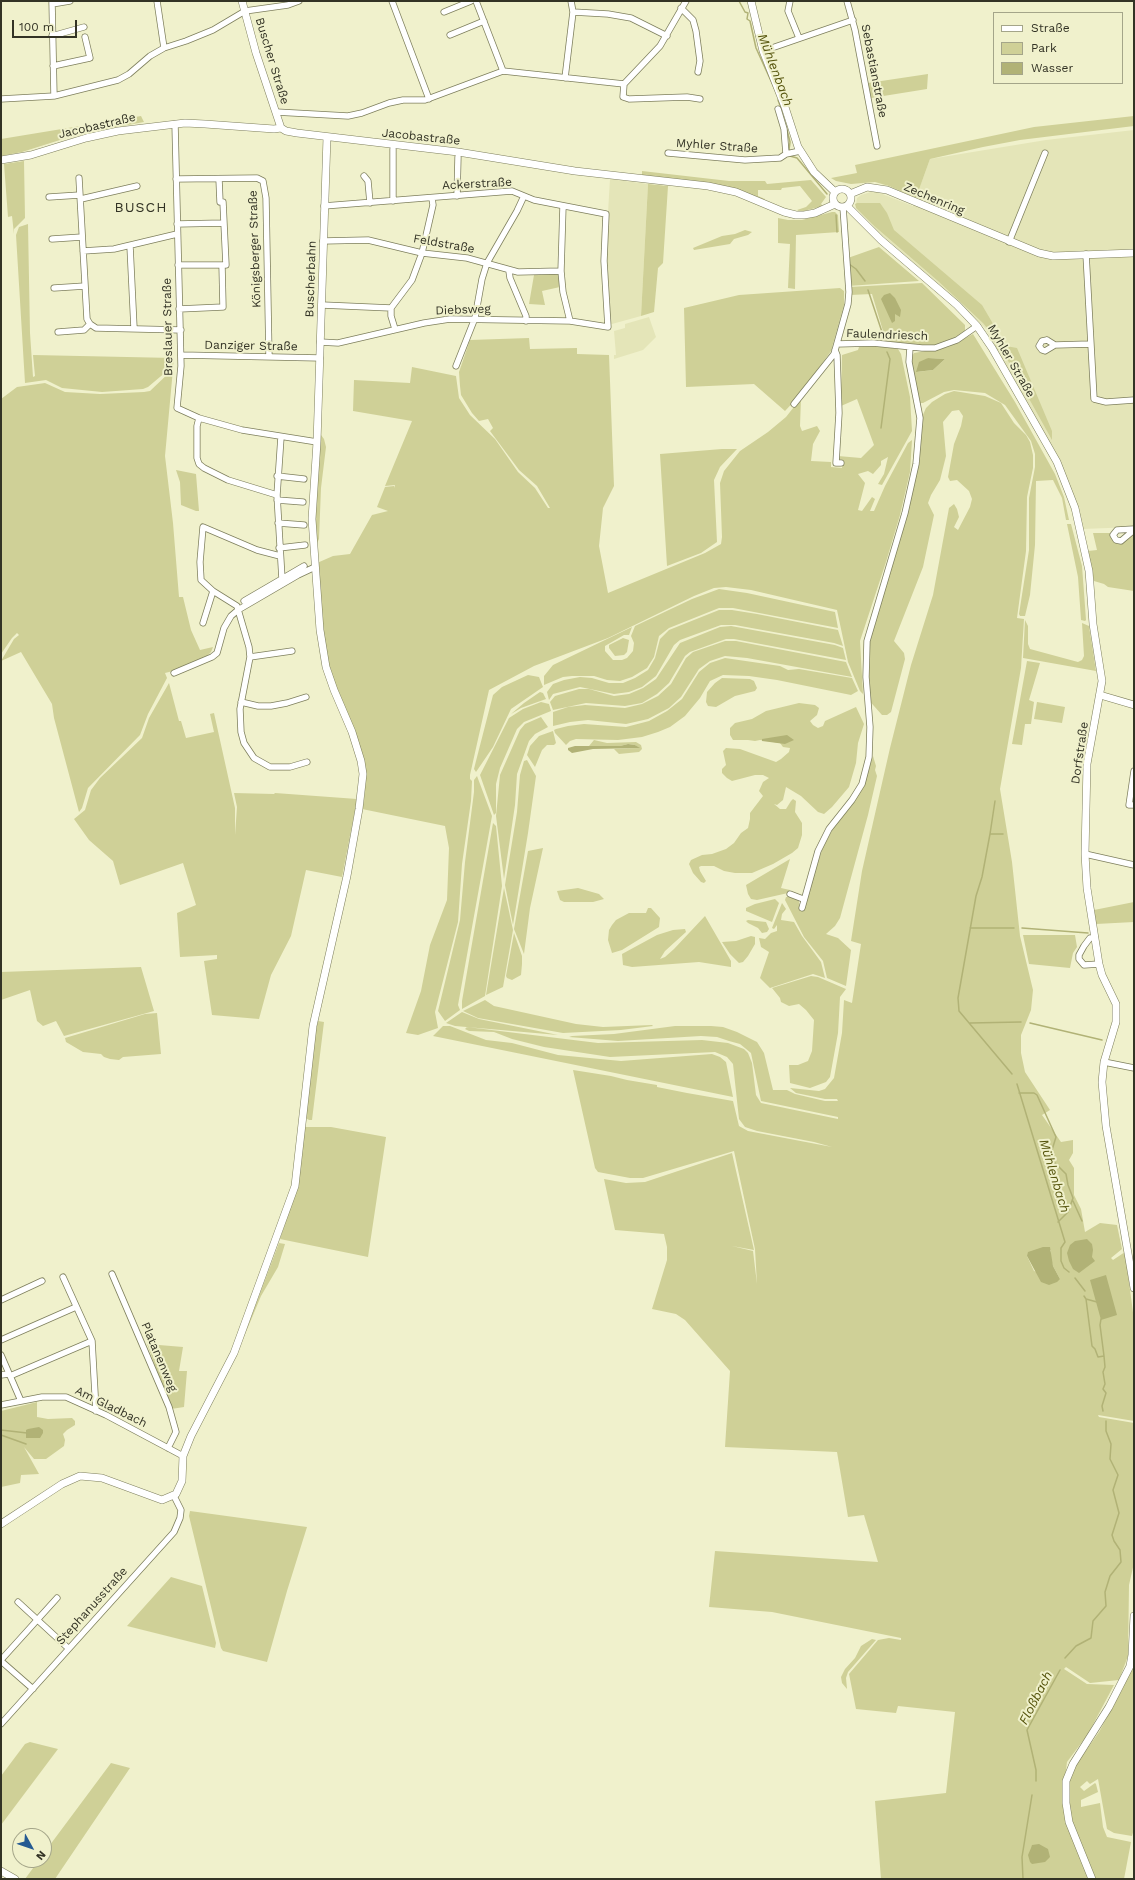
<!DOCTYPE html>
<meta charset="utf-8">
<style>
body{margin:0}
#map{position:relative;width:1135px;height:1880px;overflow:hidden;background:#f0f1cc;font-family:"Work Sans",sans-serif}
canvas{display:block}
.frame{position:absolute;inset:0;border:2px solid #333325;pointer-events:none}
.legend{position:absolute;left:993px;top:12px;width:130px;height:72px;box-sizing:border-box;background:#f0f1cc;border:1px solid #a4a589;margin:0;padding:5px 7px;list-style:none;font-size:12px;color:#333325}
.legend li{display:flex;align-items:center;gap:8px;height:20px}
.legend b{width:20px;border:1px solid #a4a589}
.north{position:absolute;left:12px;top:1828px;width:40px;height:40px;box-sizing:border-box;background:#f0f1cc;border:1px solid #a4a589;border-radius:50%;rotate:130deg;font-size:11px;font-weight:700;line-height:16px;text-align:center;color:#333325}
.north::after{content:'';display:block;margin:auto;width:14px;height:18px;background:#255a92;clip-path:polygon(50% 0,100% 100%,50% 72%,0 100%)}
.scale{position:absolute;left:12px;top:20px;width:65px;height:18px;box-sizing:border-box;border:2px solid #333325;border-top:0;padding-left:5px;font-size:12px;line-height:14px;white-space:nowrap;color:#333325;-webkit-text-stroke:3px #f0f1cc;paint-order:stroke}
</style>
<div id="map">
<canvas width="1135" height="1880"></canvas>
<div class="frame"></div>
<ul class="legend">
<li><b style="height:5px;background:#fff"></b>Straße</li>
<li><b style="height:11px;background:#cfd097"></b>Park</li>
<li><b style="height:11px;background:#b1b276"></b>Wasser</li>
</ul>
<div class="north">N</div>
<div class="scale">100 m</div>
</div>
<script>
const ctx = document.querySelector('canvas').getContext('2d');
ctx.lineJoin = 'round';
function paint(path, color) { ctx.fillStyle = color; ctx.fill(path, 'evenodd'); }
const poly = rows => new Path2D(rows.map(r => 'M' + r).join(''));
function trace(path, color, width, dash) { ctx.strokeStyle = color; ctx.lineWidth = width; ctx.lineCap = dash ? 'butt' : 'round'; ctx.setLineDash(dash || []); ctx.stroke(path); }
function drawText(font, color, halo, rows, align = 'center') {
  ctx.font = font + ' "Work Sans",sans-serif'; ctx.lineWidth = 4; ctx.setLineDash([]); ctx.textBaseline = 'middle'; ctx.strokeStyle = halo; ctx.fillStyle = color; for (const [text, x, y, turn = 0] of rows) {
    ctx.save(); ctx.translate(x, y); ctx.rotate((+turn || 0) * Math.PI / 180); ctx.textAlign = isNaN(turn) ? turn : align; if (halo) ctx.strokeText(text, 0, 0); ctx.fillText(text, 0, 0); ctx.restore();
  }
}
paint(poly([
 [1134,130,1134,527,1082,529,1072,494,986,329,962,305,875,229,873,225,856,208,856,204,857,198,861,195,871,192,877,192,913,206,930,159,1046,140],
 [610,179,648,184,641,316,612,324,609,322,605,263],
 [649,317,656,337,643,350,614,359,614,355,616,355,614,331,625,328,625,324]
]), '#e4e5b8');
paint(poly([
 [928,74,927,89,871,98,868,83],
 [141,116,144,122,79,134,22,152,1,156,1,139],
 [1134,116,1134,126,1020,140,983,147,930,159,916,198,889,186,875,182,851,184,836,181,831,178,857,173,855,165,1034,127],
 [24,161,25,218,14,229,14,234,12,216,8,217,4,164],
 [642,171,729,181,765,181,767,184,811,180,826,197,821,204,823,206,800,212,797,210,806,207,812,201,800,186,782,188,781,190,758,190,758,196,765,199,763,201,706,183,642,175],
 [648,184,668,186,663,263,658,268,654,312,641,316],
 [857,203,880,203,887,213,894,230,982,305,1006,346,1017,348,1052,431,1052,440,1007,359,996,348,992,334,983,323,938,281,872,224,856,208,855,204],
 [832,212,835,212,838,215,839,232,796,235,795,289,788,288,790,244,778,243,778,218,788,220,802,220],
 [28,224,30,333,33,377,35,376,33,355,174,358,173,366,148,387,143,389,102,392,62,388,46,380,25,383,16,235,19,227],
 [745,230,752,232,748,235,734,239,730,244,694,250,693,248,722,236,735,234],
 [879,247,919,281,848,286,845,259],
 [555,274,559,275,560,287,542,291,545,305,529,304,534,275],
 [922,283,965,325,965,331,963,333,951,340,935,345,916,346,886,341,872,294,850,295,849,287],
 [840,288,844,291,844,305,831,351,799,396,785,411,754,384,686,387,684,308,739,295],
 [973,334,1015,402,1055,474,1064,497,1069,520,1066,520,1062,498,1053,480,1036,481,1035,545,1030,595,1025,616,1020,616,1019,614,1029,550,1029,498,1035,467,1035,454,1031,441,1005,405,985,393,954,390,944,392,923,403,918,403,909,360,914,353,948,347],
 [928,358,945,359,933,370,917,372],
 [529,338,530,349,577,348,577,354,609,355,614,486,603,508,599,546,608,593,705,553,721,544,722,537,720,483,724,471,740,451,768,432,786,417,801,398,800,426,802,431,817,426,820,431,813,444,811,461,831,462,831,467,842,468,843,460,838,459,838,456,861,458,874,445,857,399,841,406,842,355,858,350,859,347,880,346,898,349,901,354,910,397,912,431,882,485,878,484,884,474,888,457,881,461,881,465,873,474,868,471,858,474,865,483,858,510,862,511,872,497,875,499,870,511,874,511,885,486,908,443,912,440,910,472,900,515,886,562,860,641,863,694,860,691,848,662,837,610,751,590,726,587,714,588,694,596,608,638,534,666,489,690,470,775,470,779,472,781,471,801,462,864,458,922,435,1012,438,1028,418,1035,406,1033,421,991,430,945,447,900,449,848,445,826,362,809,364,801,366,774,328,662,323,629,317,563,333,556,350,554,372,515,388,511,377,507,385,487,394,486,394,488,395,485,385,486,412,421,353,411,354,380,410,383,412,367,456,376,459,398,470,415,495,439,518,472,535,488,548,508,550,508,537,486,519,470,490,431,493,428,488,419,479,421,472,413,461,395,460,386,459,372,470,340],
 [173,369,165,456,173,523,179,597,183,597,191,630,200,650,213,647,211,652,205,658,181,669,165,673,167,678,148,714,140,735,88,788,82,808,79,812,54,718,52,704,21,652,1,661,14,639,19,635,17,633,12,638,1,654,1,399,17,387,45,383,65,392,100,394,144,392,150,391],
 [954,391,985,396,1001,403,1014,423,1026,435,1030,442,1033,455,1033,468,1027,497,1026,551,1017,618,1024,619,1021,668,1000,789,1012,862,1020,936,1033,990,1031,1010,1021,1035,1021,1053,1025,1072,1050,1110,1042,1115,1061,1142,1073,1140,1073,1153,1069,1160,1074,1168,1074,1195,1081,1209,1085,1232,1100,1223,1117,1225,1122,1249,1111,1258,1113,1260,1125,1252,1134,1320,1134,1421,1098,1415,1099,1417,1134,1423,1134,1563,1129,1585,1128,1656,1119,1680,1090,1683,1066,1667,1064,1669,1087,1684,1114,1685,1088,1734,1067,1762,1063,1795,1090,1879,881,1879,875,1801,946,1793,955,1712,898,1706,896,1713,856,1709,849,1674,878,1640,889,1638,901,1640,901,1638,772,1612,709,1607,715,1551,878,1562,864,1515,848,1517,837,1452,725,1447,730,1371,685,1320,676,1314,652,1309,667,1260,667,1247,664,1234,615,1230,604,1179,626,1183,645,1182,732,1153,754,1250,732,1246,753,1251,757,1284,755,1249,734,1151,643,1178,630,1178,598,1172,595,1168,573,1070,611,1076,627,1080,657,1085,657,1087,687,1093,733,1101,739,1126,748,1131,832,1147,814,1142,757,1131,745,1127,739,1119,733,1064,727,1057,715,1052,610,1057,544,1047,512,1039,494,1032,469,1031,465,1029,467,1027,598,1043,702,1040,728,1043,744,1049,748,1053,752,1063,756,1095,761,1103,838,1119,838,1117,761,1101,751,1053,740,1044,729,1041,717,1037,701,1036,618,1041,569,1037,572,1036,614,1034,675,1026,711,1026,723,1027,737,1032,757,1042,764,1053,773,1090,787,1090,795,1094,825,1101,838,1101,837,1099,825,1099,796,1093,790,1088,819,1091,825,1089,834,1078,842,1033,844,1000,852,1003,861,944,851,941,862,871,890,748,911,665,933,595,949,508,954,504,957,509,959,517,954,527,958,530,970,507,972,499,969,491,957,480,950,481,948,477,954,444,961,426,963,416,959,410,952,411,943,422,946,456,940,480,931,495,928,503,934,515,923,567,894,641,904,653,905,659,891,712,887,715,882,715,866,697,864,651,866,639,891,561,912,481,922,417,926,408,932,402,945,394],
 [1051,1250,1050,1257,1053,1266,1060,1279,1034,1271,1027,1256],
 [321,435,324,439,326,447,321,488,319,539,316,545,315,527,317,488],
 [722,449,737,449,720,467,714,480,717,542,701,553,667,566,660,454],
 [176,470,196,474,199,511,196,511,181,505,180,482],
 [1067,524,1071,524,1082,566,1085,606,1086,620,1085,621,1081,620,1078,577],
 [1093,533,1111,533,1113,540,1115,543,1122,544,1134,533,1134,591,1108,587,1104,584,1094,581,1088,551,1097,550],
 [719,589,747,593,835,612,838,628,733,608,719,608,669,628,659,636,654,657,647,668,632,677,620,681,607,680,594,676,572,676,563,677,544,685,544,676,553,665,632,627,629,635,624,635,605,646,605,651,613,660,622,660,627,658,633,651,634,643,631,636,635,626,692,599],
 [719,610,732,610,757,614,838,630,843,646,834,643,735,625,721,625,680,640,674,645,656,676,642,687,629,692,614,694,580,687,553,694,549,700,547,692,553,684,564,680,580,677,592,678,609,683,623,683,635,678,648,670,655,658,660,639,669,630],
 [1025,620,1028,626,1028,644,1030,649,1078,662,1082,660,1084,656,1082,623,1089,626,1096,671,1023,658],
 [731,626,835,645,843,648,846,660,734,639,726,639,690,652,685,656,669,683,657,694,642,703,625,706,586,703,553,710,550,702,555,696,579,689,589,689,614,696,629,694,643,688,656,679,680,643,720,627],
 [623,638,629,640,627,652,624,655,615,656,609,648,609,645],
 [725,641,736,641,846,662,852,677,747,658,725,656,710,661,699,669,681,697,669,708,648,719,626,724,588,720,570,722,553,726,553,712,568,707,585,705,625,708,642,704,658,696,671,684,686,658,693,652],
 [725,658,780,666,788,670,799,669,852,678,858,691,851,695,777,680,749,676,723,675,710,681,700,698,685,716,670,727,658,732,642,737,618,740,576,739,570,741,566,745,555,733,554,730,556,729,568,726,584,724,626,727,649,721,667,711,682,699,699,672,710,663],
 [1027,661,1040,663,1029,700,1034,702,1031,724,1025,724,1022,745,1012,744],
 [528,675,539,677,543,687,511,709,493,747,476,772,474,769,476,761,493,695,502,687],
 [722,678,750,679,754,681,757,688,755,691,735,696,716,707,708,706,706,702,707,692,715,683],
 [169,683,179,721,181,721,186,738,214,732,210,714,214,713,235,808,235,835,237,807,234,793,274,794,275,793,357,799,342,877,306,870,291,936,271,975,259,1019,212,1015,204,961,217,959,217,955,180,957,177,913,196,905,183,863,120,885,113,861,89,840,74,819,85,810,91,790,100,778,142,738,149,718],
 [540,692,543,693,546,699,521,708,511,714,524,703],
 [541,702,549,704,551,711,524,722,517,729,500,768,496,784,496,813,494,815,480,775,509,718,523,709],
 [1037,702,1065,707,1062,723,1034,719],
 [799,703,815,705,819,708,817,715,810,721,813,725,818,728,823,726,825,721,856,707,864,724,858,743,856,763,849,787,832,807,824,814,818,812,801,796,786,787,783,800,777,805,774,804,780,809,786,809,791,801,793,799,796,801,795,812,802,823,802,835,798,848,792,853,773,864,752,873,735,873,724,871,714,866,701,866,699,867,700,871,706,881,704,883,701,882,693,873,689,864,691,860,702,855,712,854,726,849,734,843,741,833,748,828,750,819,750,813,763,796,759,791,763,782,769,778,763,775,755,775,732,781,727,778,722,773,722,769,726,765,723,751,726,748,740,749,776,762,781,759,789,752,790,748,783,747,780,743,760,740,755,741,748,740,733,740,730,735,730,728,735,723,752,719,766,711],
 [541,717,548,727,535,734,529,741,517,774,515,805,504,879,496,816,500,775,520,730,525,724],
 [553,731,556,743,554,745,547,745,542,750,535,767,527,755,530,746,539,736],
 [594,740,607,743,636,742,641,745,642,749,639,752,619,754,614,749,639,748,635,745,628,744,620,746,589,746],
 [873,756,876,766,875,770,877,776,868,815,840,918,835,926,826,934,838,938,851,950,846,986,827,978,823,961,804,937,785,900,786,897,790,897,799,900,799,908,803,909,823,847,834,827,863,788],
 [527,760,536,776,528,833,513,925,505,885,517,812,520,775,524,761],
 [477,776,492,816,458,1005,460,1010,445,1021,438,1011,460,920,465,862,474,792,474,780],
 [493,823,496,826,502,886,485,996,462,1009,462,1001],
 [543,848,530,908,524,954,514,929,528,851],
 [790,859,781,888,790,890,788,893,757,900,751,899,748,894,746,885],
 [504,888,513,930,503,987,486,995],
 [578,888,599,894,604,899,593,902,564,902,560,900,557,891],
 [775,899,779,903,772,922,746,911,746,908,755,904],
 [1134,902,1134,922,1096,924,1094,910],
 [782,903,786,909,782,914,781,920,794,922,802,936,821,962,825,978,813,974,770,988,760,978,769,952,761,947,759,938,765,939,771,933,777,931,777,925,774,929,772,928],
 [648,908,651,908,660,918,659,927,622,950,612,953,608,940,609,930,612,925,616,920,629,913,646,913],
 [705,916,731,961,731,967,699,962,632,967,623,965,622,954,657,935,673,930,685,929,686,932,665,951,660,959,665,957,674,949],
 [748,920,766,922,769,929,767,932,762,933,758,928,748,923,746,921],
 [514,933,522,956,522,964,521,975,512,980,507,978,506,976],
 [1023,935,1075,935,1077,947,1073,953,1070,968,1029,964],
 [751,936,755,937,755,944,748,956,743,962,739,963,730,954,722,942,736,941],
 [141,967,154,1011,64,1036,56,1021,43,1026,37,1021,30,990,1,1000,1,972],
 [811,976,818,977,846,989,840,997,838,1033,830,1077,826,1082,810,1088,790,1083,789,1065,798,1065,808,1061,812,1051,814,1020,806,1010,799,1004,789,1006,781,1002,780,998,772,988],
 [485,1000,494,1006,576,1024,603,1027,652,1025,653,1026,621,1030,563,1033,478,1018,463,1011],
 [462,1012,479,1019,558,1035,455,1026,446,1023],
 [157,1013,161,1054,123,1057,119,1060,110,1059,104,1057,101,1054,83,1052,66,1042,65,1038,145,1014],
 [318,1021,324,1022,312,1120,309,1120,306,1118,314,1040],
 [443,1026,450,1026,486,1040,512,1043,558,1055,621,1061,712,1054,720,1057,726,1062,733,1097,433,1036],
 [305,1127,331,1127,386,1137,368,1257,280,1239,295,1193],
 [279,1243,285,1244,278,1267,261,1296,241,1344],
 [147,1344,183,1347,179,1371,187,1371,184,1407,171,1409],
 [37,1402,37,1417,48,1419,72,1418,75,1421,75,1425,67,1430,63,1434,65,1440,64,1446,46,1459,34,1459,24,1447,39,1474,21,1475,20,1483,1,1487,1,1411],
 [190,1511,307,1527,287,1591,267,1662,223,1651,221,1648,189,1516],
 [171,1577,202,1586,216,1643,215,1648,127,1626],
 [872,1639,876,1640,848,1672,846,1678,847,1689,842,1683,841,1677,845,1669,855,1658,861,1646],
 [1134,1656,1134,1829,1132,1836,1114,1833,1107,1829,1098,1779,1090,1784,1087,1781,1080,1787,1084,1791,1095,1783,1096,1784,1098,1792,1081,1800,1081,1807,1100,1803,1103,1827,1107,1837,1131,1842,1124,1879,1094,1879,1072,1821,1069,1811,1068,1783,1076,1765,1099,1732,1123,1688],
 [30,1742,58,1749,1,1825,1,1776,25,1744],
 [111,1763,130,1768,55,1879,25,1879,39,1860,44,1860,44,1853]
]), '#cfd097');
paint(poly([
 [890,293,895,298,901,310,900,317,895,314,895,321,892,323,881,299,884,295],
 [928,358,945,359,933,370,916,372,919,362],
 [787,735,794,740,785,744,762,741,762,739],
 [628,744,635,745,640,748,593,749,572,753,568,750,568,748,575,746,620,746],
 [1087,1239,1092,1244,1093,1250,1092,1257,1095,1261,1079,1273,1073,1269,1069,1261,1067,1253,1070,1245,1075,1241],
 [1043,1247,1050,1247,1053,1266,1060,1279,1057,1282,1049,1285,1041,1282,1027,1256,1028,1252],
 [1106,1275,1117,1315,1101,1320,1090,1280],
 [39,1427,43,1430,43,1433,40,1438,26,1438,26,1430,28,1429],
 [1039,1844,1048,1849,1050,1857,1045,1862,1032,1864,1030,1862,1028,1855,1031,1848,1032,1845]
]), '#b1b276');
trace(poly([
 [739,1,745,12,748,13,747,19,750,21,756,48,776,92],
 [778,100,782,111],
 [787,130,790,142,789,150],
 [790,156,797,158,827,194],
 [836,215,837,232],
 [849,264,856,269,865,281],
 [868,290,884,338],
 [881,428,890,359,887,352],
 [990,834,995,801],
 [1003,834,990,834,982,877,976,896,958,998,959,1011,1012,1074],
 [970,928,1014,928],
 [1022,928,1088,933],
 [970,1023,1021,1022],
 [1030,1023,1102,1040],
 [1017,1084,1065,1242,1061,1248,1061,1261,1064,1268,1069,1272],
 [1019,1093,1034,1093,1037,1095,1056,1137,1052,1150,1052,1160,1066,1174,1068,1185,1073,1198,1068,1212,1058,1222],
 [1073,1201,1082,1221],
 [1075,1278,1085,1291],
 [1084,1296,1086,1299,1092,1346,1095,1349,1098,1357,1104,1356,1105,1367,1103,1372,1105,1384,1103,1389,1106,1393,1102,1406,1103,1411],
 [1086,1299,1097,1302],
 [1101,1319,1100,1325,1104,1356],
 [1,1430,27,1433],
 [1,1435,26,1444],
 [1065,1658,1076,1646,1091,1638,1093,1621,1106,1606,1105,1592,1110,1576,1121,1562,1120,1550,1114,1541,1112,1535,1119,1513,1113,1490,1118,1475,1110,1459,1111,1444,1106,1431,1106,1421],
 [1036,1781,1036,1770,1027,1730,1060,1670],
 [1023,1879,1022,1857,1032,1795]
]), '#b1b276', 1.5);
const street = poly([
 [52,1,54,96],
 [157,1,164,48],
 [392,1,429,99],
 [476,1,503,71],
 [686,1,660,46,624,84,623,97,629,99,687,97,700,99],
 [790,1,788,11,799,38],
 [847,1,855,30,877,146],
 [52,4,70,1],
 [681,8,693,20,696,31,700,61,698,72],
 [444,12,471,1],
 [573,12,608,14,631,18,667,36],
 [450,35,484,21],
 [52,36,84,27],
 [763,51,853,20],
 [53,66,90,58,85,37],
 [565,78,573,12,571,1],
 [1,99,54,96,118,80,129,74,150,56,164,48,186,41,213,30,245,11,288,5,299,1],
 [778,109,784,129,786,154],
 [276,112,348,116,362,113,389,103,403,100,425,100,503,71,624,84],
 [175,124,181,366,177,408,199,418,242,430,317,442],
 [668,153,745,160,780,158,786,154,800,151],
 [364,176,368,181,370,203],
 [79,178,87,319,90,324,96,328,181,330],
 [176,179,257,178,263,181,266,198,269,357],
 [457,196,458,157],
 [49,197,80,195],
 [81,199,137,186],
 [393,201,393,149],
 [563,206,561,271,563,292,570,321],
 [177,224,224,223],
 [52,239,82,237],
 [323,241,368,240,422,253,467,258,518,272,561,271],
 [1009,242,1045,153],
 [130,246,134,328],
 [83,251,114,249,177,234],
 [1086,254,1094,399,1106,402,1134,400],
 [178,265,222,265],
 [509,271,510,278,526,316,526,321],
 [54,288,85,286],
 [322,305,391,308],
 [179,309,223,307,222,265,226,265,223,202,220,202,219,179],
 [395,329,391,316,391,308,412,280,422,253,433,205,432,198],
 [58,332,84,330,90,324],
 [1047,340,1055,345,1045,351,1042,350,1039,346,1042,341,1047,340],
 [320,342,338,343,424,323,450,319,570,321,608,327,604,261,606,214,534,200,512,191,324,206],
 [837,344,873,343,922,348,935,348,957,340,977,326],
 [1055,345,1091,344],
 [835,350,837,355,839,413,836,463,841,463],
 [181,355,320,358],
 [456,366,475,318,482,279,487,263,517,211,524,196],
 [794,404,834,354,848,304,849,292,843,207],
 [199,418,197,426,197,458,199,464,204,468,228,480,277,495],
 [281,437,277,495,282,579],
 [277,476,304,479],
 [277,500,303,502],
 [278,523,304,525],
 [1134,529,1117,530,1113,535,1116,540,1121,541,1134,530],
 [279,548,305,545],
 [280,556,257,550,203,527,200,562,201,580,213,591,237,606,249,647,250,657,240,709,241,732,244,743,254,758,270,767,290,767,307,762],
 [244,601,304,566],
 [203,623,213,591],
 [250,657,292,651],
 [174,673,212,657,217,653,224,628,231,616,238,610,298,575,315,567],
 [241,702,258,706,271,706,287,703,306,697],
 [1134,771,1129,805,1134,805],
 [1085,854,1134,865],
 [790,894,803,899],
 [802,908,818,851,829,829,852,800,862,784,869,757,870,727,866,677,867,641,905,513,916,464,920,418,909,362,910,347],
 [1095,938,1090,938,1084,946,1079,955,1079,959,1084,965,1099,964],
 [1104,1062,1134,1068],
 [112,1274,169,1407,176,1432,168,1448],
 [63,1277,92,1341,96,1411],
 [1,1300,42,1281],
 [1,1340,76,1307],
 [1,1355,21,1401],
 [1,1375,9,1374],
 [10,1376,92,1341],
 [1,1405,42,1397,66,1397,106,1415,183,1456],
 [18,1602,68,1648],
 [1,1660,57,1598],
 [1,1661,33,1689],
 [1,1724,174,1532,180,1518,181,1510,174,1496]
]);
const secondary = poly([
 [242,1,256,53,281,128],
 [751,1,763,51,785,107,798,147,814,172,835,192],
 [1,160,31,155,86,138,118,131,185,123,205,124,274,129,281,128,286,131,297,133,458,152,575,171,708,186,736,192,784,212,796,215,804,215,815,213,835,204],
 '833 198a9 9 0 1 1 18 0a9 9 0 1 1-18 0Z',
 [850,194,867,187,887,190,1039,253,1053,256,1134,253],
 [847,206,881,240,957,305,977,326,992,348,1057,462,1075,508,1089,571,1093,624,1102,681,1087,764,1085,854,1087,888,1099,964,1102,975,1116,1004,1116,1022,1104,1062,1102,1082,1106,1126,1134,1288],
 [1100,695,1134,705],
 [1,1524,62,1484,80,1476,102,1478,162,1500,176,1494,182,1481,183,1456,191,1436,234,1353,295,1186,313,1026,347,876,359,809,363,774,361,761,352,732,334,690,326,667,320,630,315,561,312,519,317,442,327,137],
 [1,1871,15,1879],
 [1092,1879,1069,1822,1066,1803,1066,1781,1073,1764,1109,1707,1130,1666,1132,1655,1134,1616]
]);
trace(street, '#7e7f5d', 7);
trace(secondary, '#7e7f5d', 8);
trace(street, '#fff', 5.5);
trace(secondary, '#fff', 7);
drawText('12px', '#333325', '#f0f1cc', [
 ["Buscher Straße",272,61,73],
 ["Sebastianstraße",874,71,79],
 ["Jacobastraße",97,126,-13],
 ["Jacobastraße",421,137,6],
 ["Myhler Straße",717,146,4],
 ["Ackerstraße",477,184,-3],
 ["Zechenring",934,199,23],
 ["Feldstraße",444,244,10],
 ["Königsberger Straße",255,249,-92],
 ["Buscherbahn",311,279,-88],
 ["Diebsweg",463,310,-2],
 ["Breslauer Straße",168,327,-91],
 ["Faulendriesch",887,335,2],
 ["Danziger Straße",251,346,1],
 ["Myhler Straße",1011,361,60],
 ["Dorfstraße",1080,753,-82],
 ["Platanenweg",159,1357,67],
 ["Am Gladbach",111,1407,26],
 ["Stephanusstraße",92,1606,-48]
]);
drawText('italic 13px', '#54530b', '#f0f1cc', [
 ["Mühlenbach",775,70,69],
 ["Mühlenbach",1054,1176,73],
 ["Floßbach",1036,1698,-63]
]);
ctx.letterSpacing = '1px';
drawText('14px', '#333325', '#f0f1cc', [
 ["BUSCH",141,208]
]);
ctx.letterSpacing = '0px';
</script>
